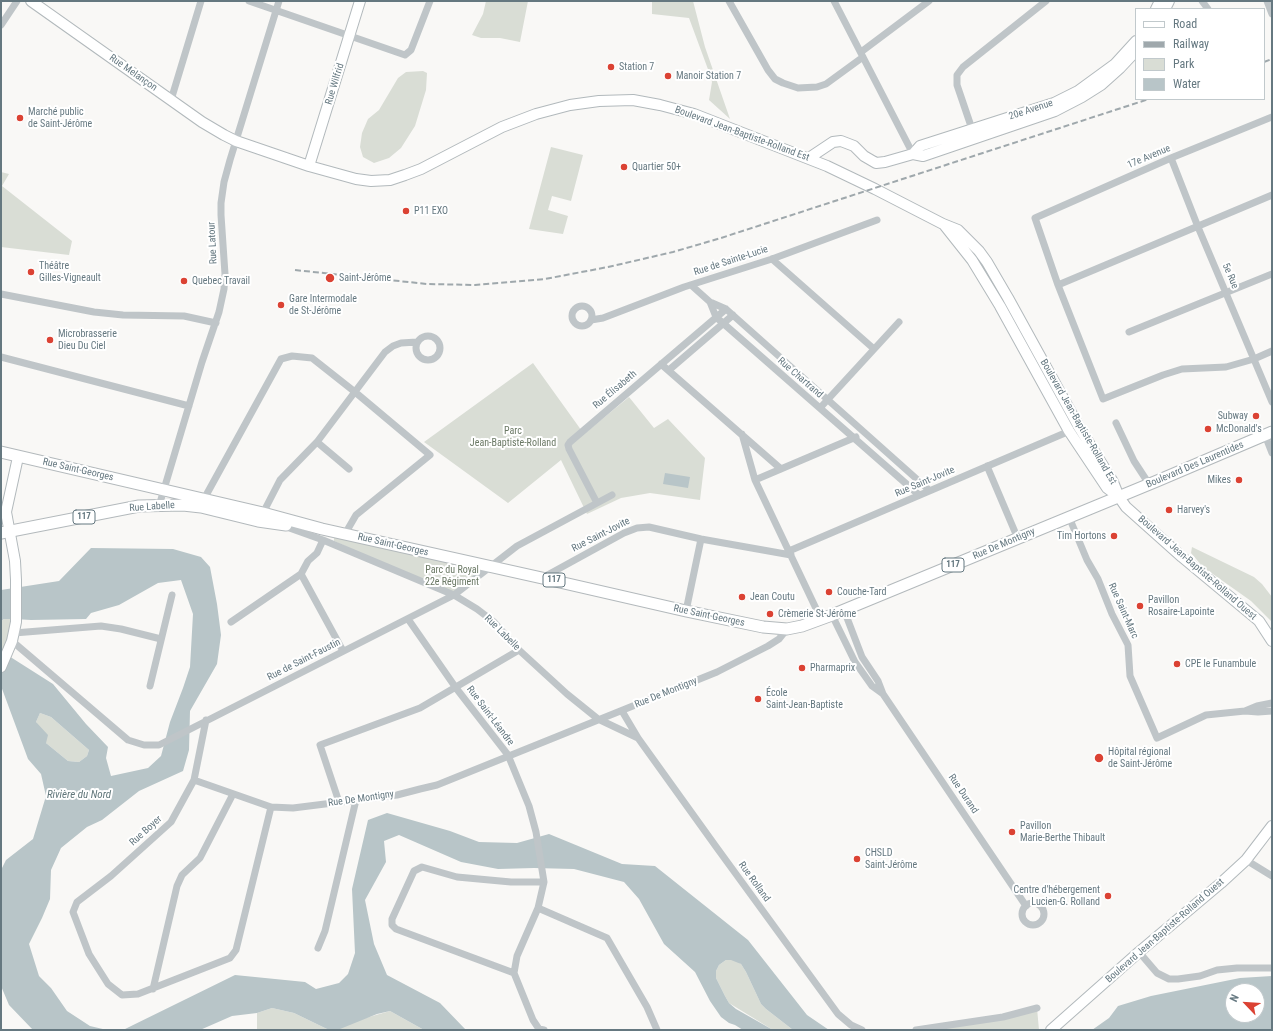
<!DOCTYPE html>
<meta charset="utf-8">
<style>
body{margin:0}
#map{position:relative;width:1273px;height:1031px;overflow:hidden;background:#f9f8f6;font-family:"Roboto Condensed",sans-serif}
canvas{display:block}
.frame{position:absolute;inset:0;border:2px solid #657880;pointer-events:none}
.legend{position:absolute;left:1135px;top:8px;width:130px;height:92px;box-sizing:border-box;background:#fff;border:1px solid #c1c9cc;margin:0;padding:5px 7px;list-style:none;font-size:12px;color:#657880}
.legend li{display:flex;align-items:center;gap:8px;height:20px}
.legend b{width:20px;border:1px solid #c1c9cc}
.north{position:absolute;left:1225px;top:983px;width:40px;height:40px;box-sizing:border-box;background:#fff;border:1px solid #c1c9cc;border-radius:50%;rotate:295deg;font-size:11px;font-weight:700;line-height:16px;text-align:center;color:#657880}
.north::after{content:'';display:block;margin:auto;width:14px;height:18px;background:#db4233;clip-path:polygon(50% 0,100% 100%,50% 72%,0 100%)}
</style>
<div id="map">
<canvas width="1273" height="1031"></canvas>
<div class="frame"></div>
<ul class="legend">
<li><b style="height:5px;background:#fff"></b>Road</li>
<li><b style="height:5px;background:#9fa8ac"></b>Railway</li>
<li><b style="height:11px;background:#d9ddd5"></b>Park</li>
<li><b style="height:11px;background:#b8c5c8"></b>Water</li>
</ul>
<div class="north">N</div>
</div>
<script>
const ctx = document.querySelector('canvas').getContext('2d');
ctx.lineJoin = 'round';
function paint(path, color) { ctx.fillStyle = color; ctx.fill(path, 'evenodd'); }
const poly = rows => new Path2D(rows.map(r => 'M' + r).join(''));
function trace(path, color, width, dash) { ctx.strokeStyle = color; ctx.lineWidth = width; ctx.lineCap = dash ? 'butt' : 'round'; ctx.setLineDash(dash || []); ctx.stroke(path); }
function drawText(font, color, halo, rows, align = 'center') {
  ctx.font = font + ' "Roboto Condensed",sans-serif'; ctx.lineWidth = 4; ctx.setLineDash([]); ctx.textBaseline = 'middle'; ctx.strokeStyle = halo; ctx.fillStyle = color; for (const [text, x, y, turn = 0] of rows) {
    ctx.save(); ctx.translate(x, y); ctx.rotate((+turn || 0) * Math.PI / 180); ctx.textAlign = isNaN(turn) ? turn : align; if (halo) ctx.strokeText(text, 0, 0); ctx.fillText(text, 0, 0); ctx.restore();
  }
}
paint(poly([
 [486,1,528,1,520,42,500,38,481,38,472,35,483,14],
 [652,1,693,1,705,47,730,119,709,100,712,82,709,72,689,18,652,14],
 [423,71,427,73,426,90,415,126,401,148,389,158,374,163,363,157,360,147,362,133,368,119,379,110,398,78,406,72],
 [551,147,583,155,571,201,552,196,548,210,568,216,563,234,529,229],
 [1,172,9,174,2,186,72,241,69,255,1,247],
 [533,363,584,434,629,397,654,428,668,419,705,458,700,500,650,493,621,498,587,514,561,460,508,503,424,442],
 [337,536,491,567,454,595,334,541,334,538],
 [1192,547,1254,577,1262,584,1272,597,1272,622,1251,601,1203,567,1191,553],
 [4,619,14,619,5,653,1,651,1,621],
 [40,713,51,717,89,750,87,756,79,762,68,761,46,743,36,722],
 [726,960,735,960,741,964,746,972,761,1004,766,1009,793,1030,773,1030,729,1003,725,996,716,978,716,971,719,965],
 [272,1008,294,1013,327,1029,390,1011,424,1030,257,1030,257,1013],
 [1037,1008,1039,1030,916,1030]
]), '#d9ddd5');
paint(poly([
 [665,473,690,477,688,488,663,484],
 [91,548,173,549,201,557,210,567,217,604,221,635,217,664,190,711,189,750,183,771,139,791,102,820,87,827,61,848,51,870,50,899,42,918,29,944,39,976,51,988,67,1011,90,1026,107,1030,33,1030,9,1005,1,986,1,870,6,860,33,839,46,796,41,774,28,759,1,686,1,651,53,684,86,724,108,747,106,758,111,776,148,768,161,756,170,722,183,688,190,667,193,614,181,580,158,583,119,605,91,613,86,619,31,620,14,619,4,619,1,621,1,590,59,581],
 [40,713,51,717,89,750,87,756,79,762,68,761,46,743,48,735,36,722],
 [387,813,450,831,479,842,517,843,549,834,622,864,655,866,748,940,807,1015,829,1030,793,1030,766,1009,761,1004,746,972,741,964,731,960,726,960,719,965,716,971,716,978,725,996,729,1003,736,1009,773,1030,743,1030,735,1025,729,1023,721,1017,710,1001,695,972,664,944,639,899,624,882,574,869,534,868,498,869,461,862,399,835,384,841,386,862,365,900,374,944,387,975,440,1003,466,1030,424,1030,390,1011,377,1014,340,1029,327,1029,294,1013,272,1008,257,1013,232,1016,200,1030,123,1030,235,975,305,982,316,989,339,983,348,974,355,953,352,889,368,820],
 [1272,976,1272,1030,1232,1030,1228,1029,1226,1030,1092,1030,1109,1018,1118,1006,1151,996,1240,978],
 [1233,991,1257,991,1257,1015,1233,1015]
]), '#b8c5c8');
const secondary = poly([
 [31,1,202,122,224,135,236,141,309,166,356,179,371,181,390,180,405,175,421,169,502,127,536,114,570,105,599,101,633,100,660,105,694,114,827,166,875,189,943,224,958,230,979,251,987,262,1008,298,1079,427,1113,482,1119,497],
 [1156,9,1160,1],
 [1165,9,1169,1],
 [913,154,920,146,1054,103,1078,91,1115,64,1136,41],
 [809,158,833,142,841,141,854,146,864,156,876,163,885,162,913,154,923,156,1055,111,1082,97,1101,85,1120,68,1136,51],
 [309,166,360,1],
 [945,226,972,260,1000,306,1069,431,1107,488,1119,497,1126,507,1182,557,1259,621,1272,641],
 [1,667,12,641,16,622,16,580,15,561,6,512,18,457],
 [1051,1030,1139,952,1221,883,1246,860,1272,826]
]);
const primary = poly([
 [1,452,263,513,322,529,542,578,686,611,763,627,787,629,802,626,832,615,1157,481,1272,432],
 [1,533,139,506,183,505,201,507,258,521,286,525]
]);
trace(secondary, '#b2b9bc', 12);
trace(primary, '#b3b9bc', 13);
trace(poly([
 [249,1,405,55,411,50,430,1],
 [729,1,768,70,775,79,783,83,798,88,817,87,826,84,863,57],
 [834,1,913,154],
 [1202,1,1208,9],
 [1267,1,1272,14],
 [1,25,17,1],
 [861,52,929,1],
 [171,100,201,1],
 [1272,117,1171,158,1035,218,1058,285,1103,399,1163,375,1182,369,1226,367,1254,359,1272,351],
 [973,132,957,85,957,75,963,67,1046,1],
 [1171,158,1198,227,1272,402],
 [772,259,874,349],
 [691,285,710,302,726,309,929,490],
 [1058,285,1272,195],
 [1,294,94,312,123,315,184,316,216,323],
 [710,302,716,317,919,495],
 '572 316a10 10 0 1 1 20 0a10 10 0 1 1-20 0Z',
 [591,320,603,318,684,287,772,259,877,220],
 [1129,332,1272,274],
 '416 348a12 12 0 1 1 24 0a12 12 0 1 1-24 0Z',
 [1,357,189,406],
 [661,364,781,469],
 [669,370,733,315],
 [820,408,899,322],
 [1116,423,1134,461,1149,484],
 [742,434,755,480,821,619],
 [1265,435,1272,453],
 [317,442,349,469],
 [987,466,1018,539],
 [755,480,856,437],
 [204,499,281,359,292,356,312,358,355,392,430,455,356,515,345,534],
 [597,503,569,449,568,445,570,442,726,309],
 [159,506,202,362,219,312,224,289,225,274,221,215,221,203,224,182,230,160,279,1],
 [263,513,280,480,317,442,385,352,393,346,401,343,417,342],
 [1069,517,1087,560,1098,579,1112,614,1128,645,1130,676,1157,738,1206,715,1245,711,1258,712,1272,711],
 [281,525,323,540,454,595,477,609,494,622,519,650,567,694,598,719,638,738,717,848,838,1014,851,1025,862,1030],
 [789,551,1079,427],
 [301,574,343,651],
 [542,578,624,533,637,528,649,527,701,539,791,555],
 [844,610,862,657,878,681,883,694,1026,906],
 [686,611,701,539],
 [832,615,855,662,872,686,883,694],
 [408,619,456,688,508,755,529,806,536,832,544,882,538,908,517,956,514,973,533,1020,539,1029,544,1030],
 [231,622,301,574,308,561,317,553,323,540],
 [14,633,101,626,121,629,161,639],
 [12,641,128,740,144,745,159,745,454,595,517,546,612,495],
 [150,686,172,595],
 [622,711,638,738],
 [1245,711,1257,706,1272,703],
 [206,720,194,780,171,822,111,876,77,902,73,912,89,954,108,984,122,995,138,994,230,958,236,950,271,807],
 [194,780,271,807,293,808,397,795,420,789,437,785,717,672,768,646,779,639,787,629],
 [339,802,320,745,420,708,519,650],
 [1246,860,1272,876],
 '1022 914a11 11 0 1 1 22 0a11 11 0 1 1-22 0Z',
 [538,908,607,938,647,1007,657,1030],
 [318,948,325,931,356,800],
 [1139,952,1157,973,1169,979,1178,979,1200,976,1217,970,1237,968,1272,968],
 [514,973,396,929,392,925,392,919,414,871,422,867,457,877,511,882,544,882],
 [153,989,177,886,182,875,200,858,233,794],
 [916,1030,1003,1017,1037,1008]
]), '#bfc5c8', 7);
trace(secondary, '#fff', 10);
trace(primary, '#fff', 11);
trace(poly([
 [1264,62,1272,59],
 [295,270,427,284,475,285,545,279,608,267,673,252,721,238,1149,99]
]), '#9fa8ac', 2, [6, 3]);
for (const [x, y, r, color] of [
 [611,67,4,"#db4233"],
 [668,76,4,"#db4233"],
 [20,118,4,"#db4233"],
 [624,167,4,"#db4233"],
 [406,211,4,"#db4233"],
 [31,272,4,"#db4233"],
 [330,278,5,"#db4233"],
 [184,281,4,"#db4233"],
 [281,305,4,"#db4233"],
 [50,340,4,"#db4233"],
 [1256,416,4,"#db4233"],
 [1208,429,4,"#db4233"],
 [1239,480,4,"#db4233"],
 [1169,510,4,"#db4233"],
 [1114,536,4,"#db4233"],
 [829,592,4,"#db4233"],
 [742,597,4,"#db4233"],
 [1140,606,4,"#db4233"],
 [770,614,4,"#db4233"],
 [1177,664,4,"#db4233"],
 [802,668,4,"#db4233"],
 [758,699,4,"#db4233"],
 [1099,758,5,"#db4233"],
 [1012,832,4,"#db4233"],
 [857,859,4,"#db4233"],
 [1108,896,4,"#db4233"]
]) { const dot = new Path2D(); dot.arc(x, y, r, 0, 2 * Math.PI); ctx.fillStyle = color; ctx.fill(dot); trace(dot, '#fff', 1.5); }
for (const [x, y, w] of [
 [84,517,22],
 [953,565,22],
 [554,580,22]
]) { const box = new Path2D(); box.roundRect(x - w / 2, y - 7, w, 14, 3); ctx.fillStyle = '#fff'; ctx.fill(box); trace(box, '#657880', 1); }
drawText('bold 9px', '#657880', null, [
 ["117",84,517],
 ["117",953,565],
 ["117",554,580]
]);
drawText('10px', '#657880', '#fff', [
 ["Station 7",619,67],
 ["Manoir Station 7",676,76],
 ["Marché public",28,112],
 ["de Saint-Jérôme",28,124],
 ["Quartier 50+",632,167],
 ["P11 EXO",414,211],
 ["Théâtre",39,266],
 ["Gilles-Vigneault",39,278],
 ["Saint-Jérôme",339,278],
 ["Quebec Travail",192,281],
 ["Gare Intermodale",289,299],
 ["de St-Jérôme",289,311],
 ["Microbrasserie",58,334],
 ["Dieu Du Ciel",58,346],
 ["Subway",1248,416,"right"],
 ["McDonald's",1216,429],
 ["Mikes",1231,480,"right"],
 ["Harvey's",1177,510],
 ["Tim Hortons",1106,536,"right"],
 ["Couche-Tard",837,592],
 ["Jean Coutu",750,597],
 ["Pavillon",1148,600],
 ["Rosaire-Lapointe",1148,612],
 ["Crèmerie St-Jérôme",778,614],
 ["CPE le Funambule",1185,664],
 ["Pharmaprix",810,668],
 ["École",766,693],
 ["Saint-Jean-Baptiste",766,705],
 ["Hôpital régional",1108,752],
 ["de Saint-Jérôme",1108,764],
 ["Pavillon",1020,826],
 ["Marie-Berthe Thibault",1020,838],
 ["CHSLD",865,853],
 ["Saint-Jérôme",865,865],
 ["Centre d'hébergement",1100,890,"right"],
 ["Lucien-G. Rolland",1100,902,"right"]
], 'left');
drawText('10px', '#657880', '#fff', [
 ["Rue Melançon",133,73,35],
 ["Rue Wilfrid",335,84,-73],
 ["20e Avenue",1031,110,-18],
 ["Boulevard Jean-Baptiste-Rolland Est",742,134,20],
 ["17e Avenue",1149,157,-23],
 ["Rue Latour",213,243,-93],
 ["Rue de Sainte-Lucie",731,261,-18],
 ["5e Rue",1230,276,67],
 ["Rue Chartrand",800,378,41],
 ["Rue Élisabeth",615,390,-40],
 ["Boulevard Jean-Baptiste-Rolland Est",1078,422,60],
 ["Boulevard Des Laurentides",1195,465,-23],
 ["Rue Saint-Georges",78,470,13],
 ["Rue Saint-Jovite",925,482,-23],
 ["Rue Labelle",152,507,-4],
 ["Rue Saint-Jovite",601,535,-27],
 ["Rue De Montigny",1004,544,-23],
 ["Rue Saint-Georges",393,545,13],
 ["Boulevard Jean-Baptiste-Rolland Ouest",1197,568,41],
 ["Rue Saint-Marc",1123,611,66],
 ["Rue Saint-Georges",709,616,12],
 ["Rue Labelle",502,633,45],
 ["Rue de Saint-Faustin",304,660,-27],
 ["Rue De Montigny",666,693,-22],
 ["Rue Saint-Léandre",490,716,53],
 ["Rue Durand",963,794,56],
 ["Rue De Montigny",361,799,-8],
 ["Rue Boyer",146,831,-42],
 ["Rue Rolland",754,882,54],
 ["Boulevard Jean-Baptiste-Rolland Ouest",1165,931,-41]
]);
drawText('10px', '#6a7864', '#fff', [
 ["Parc",513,431],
 ["Jean-Baptiste-Rolland",513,443],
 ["Parc du Royal",452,570],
 ["22e Régiment",452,582]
]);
drawText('italic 11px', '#60767a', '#fff', [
 ["Rivière du Nord",79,795]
]);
</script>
